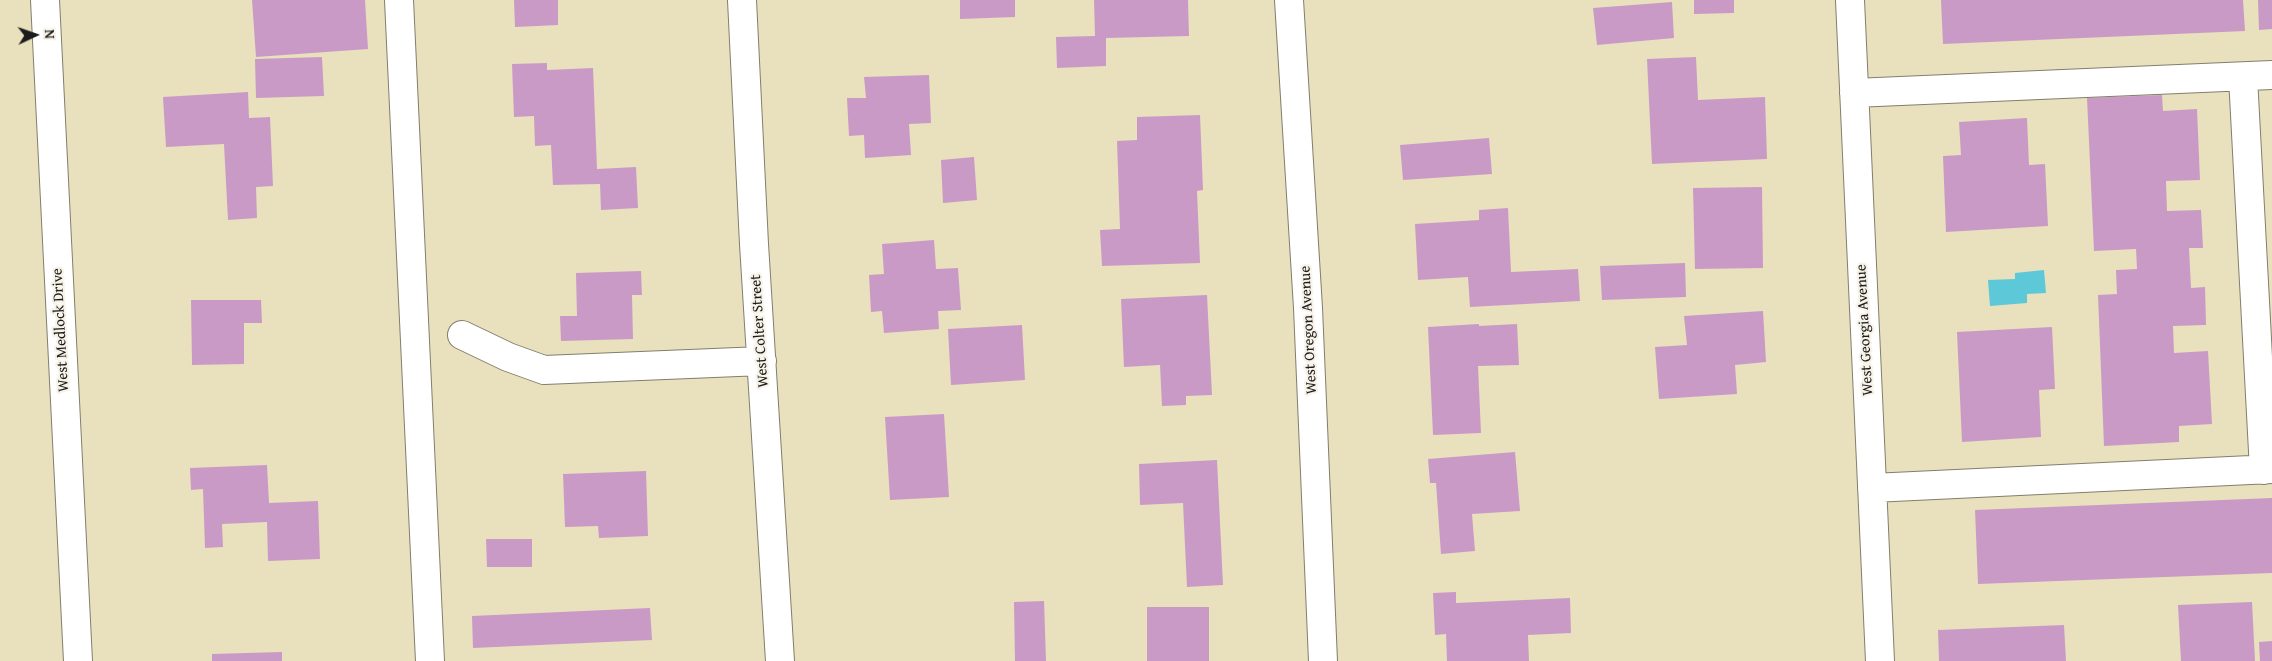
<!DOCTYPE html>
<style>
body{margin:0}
#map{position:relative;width:2272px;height:661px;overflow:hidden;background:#e9e0be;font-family:"Gentium Book Plus",serif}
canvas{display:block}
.north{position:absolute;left:10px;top:10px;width:50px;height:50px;-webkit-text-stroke:4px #f7f3e8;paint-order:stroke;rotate:87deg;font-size:14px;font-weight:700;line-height:20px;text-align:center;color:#1c1c1c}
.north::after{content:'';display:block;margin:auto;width:18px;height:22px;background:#1c1c1c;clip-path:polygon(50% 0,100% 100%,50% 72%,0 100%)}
</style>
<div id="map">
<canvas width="2272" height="661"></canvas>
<div class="north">N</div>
</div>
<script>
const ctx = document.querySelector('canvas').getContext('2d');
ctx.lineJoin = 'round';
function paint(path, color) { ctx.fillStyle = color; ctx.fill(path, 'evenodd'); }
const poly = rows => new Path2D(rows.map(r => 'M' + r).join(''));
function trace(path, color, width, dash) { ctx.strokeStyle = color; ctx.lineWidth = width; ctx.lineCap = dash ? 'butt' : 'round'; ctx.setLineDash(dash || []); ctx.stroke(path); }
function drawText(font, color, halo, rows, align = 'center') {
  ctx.font = font + ' "Gentium Book Plus",serif'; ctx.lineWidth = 4.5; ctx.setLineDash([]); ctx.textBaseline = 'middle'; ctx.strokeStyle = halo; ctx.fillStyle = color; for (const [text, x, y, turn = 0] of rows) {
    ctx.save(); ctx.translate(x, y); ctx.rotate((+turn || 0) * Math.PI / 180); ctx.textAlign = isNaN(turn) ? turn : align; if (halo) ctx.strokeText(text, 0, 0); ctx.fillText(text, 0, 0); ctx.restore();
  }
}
paint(poly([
 [2044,270,2046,293,2027,294,2027,303,1990,306,1988,280,2015,279,2015,273]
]), '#5dc8d7');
paint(poly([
 [252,0,365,0,368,49,256,57],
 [514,0,558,0,558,25,515,27],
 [960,0,1015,0,1015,17,960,19],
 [1094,0,1188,0,1189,36,1106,38,1106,66,1057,68,1056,37,1095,36],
 [1694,0,1734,0,1734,13,1694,14],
 [1941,0,2243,0,2245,31,1943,44],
 [2258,0,2272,0,2272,29,2259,30],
 [1672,2,1674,38,1597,45,1593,8],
 [322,57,324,96,256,98,255,59],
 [1696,57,1698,100,1765,97,1767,159,1652,164,1647,59],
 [547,63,547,70,593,68,597,169,636,167,638,208,601,210,600,184,553,185,551,145,535,146,534,116,514,117,512,64],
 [929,75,931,123,909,124,911,155,865,158,864,135,849,136,847,98,866,98,864,77],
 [248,92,249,118,270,117,273,186,256,187,257,218,228,220,224,144,166,147,163,97],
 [2162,95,2163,111,2197,109,2200,180,2166,181,2167,211,2201,210,2203,248,2189,248,2191,288,2205,287,2206,325,2173,326,2174,353,2208,351,2212,424,2179,426,2179,442,2104,446,2098,295,2117,294,2116,270,2137,269,2136,249,2094,251,2087,98],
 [1200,115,1203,190,1197,191,1200,263,1102,266,1100,230,1120,229,1117,141,1137,140,1137,117],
 [2027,118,2029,165,2045,164,2048,226,1946,232,1943,156,1961,155,1959,122],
 [1489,138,1492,174,1403,180,1400,145],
 [974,157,977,200,943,203,941,160],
 [1762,187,1763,268,1695,269,1693,188],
 [1508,208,1511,272,1578,269,1580,301,1470,307,1468,277,1418,280,1415,224,1479,220,1479,210],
 [934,240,936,269,958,268,961,310,938,311,939,329,884,333,882,311,871,312,869,275,884,274,882,244],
 [1685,263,1686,297,1602,300,1600,266],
 [641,271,642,295,632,295,633,339,561,341,560,316,577,316,576,273],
 [1207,295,1212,395,1186,396,1186,405,1162,406,1160,365,1124,367,1121,299],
 [191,300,261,300,262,323,244,323,244,364,192,365],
 [1763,311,1766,362,1735,365,1737,394,1659,399,1655,347,1687,345,1684,316],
 [1479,324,1479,326,1517,324,1519,365,1478,366,1481,433,1433,435,1428,327],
 [1022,325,1025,380,951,385,948,329],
 [2052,327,2055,389,2039,390,2041,437,1962,442,1957,332],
 [944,414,949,497,890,500,885,417],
 [1515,452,1520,511,1472,514,1475,551,1441,554,1436,483,1430,483,1428,459],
 [1217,460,1223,585,1187,587,1183,503,1140,505,1139,464],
 [267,465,269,503,318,501,320,559,268,561,267,522,222,524,223,547,205,548,203,489,191,490,190,468],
 [646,471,648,536,599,538,598,526,565,527,563,474],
 [2272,498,2272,573,1978,584,1975,510],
 [486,539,532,539,532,567,487,567],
 [1456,592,1456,603,1570,598,1571,633,1528,635,1529,661,1447,661,1446,634,1435,635,1433,593],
 [1044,601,1046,661,1015,661,1014,602],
 [2252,602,2255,661,2181,661,2178,605],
 [1147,607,1209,607,1209,661,1147,661],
 [650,608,652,640,473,648,472,616],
 [2064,625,2066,661,1939,661,1938,630],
 [2272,641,2272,661,2260,661,2259,642],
 [282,652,282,661,212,661,212,654]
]), '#ca9ac6');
const minor = poly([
 [45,0,78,661],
 [399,0,430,661],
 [742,0,754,244,780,661],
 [1289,0,1308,308,1323,661],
 [1850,0,1880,661],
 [2243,77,2264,470],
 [1854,93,2272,75],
 [462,335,508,357,544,370,762,361],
 [1872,488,2272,469]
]);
trace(minor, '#827e6d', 30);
trace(minor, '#fff', 28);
drawText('15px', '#1c1c1c', '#f7f3e8', [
 ["West Medlock Drive",61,330,-93],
 ["West Oregon Avenue",1309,330,-93],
 ["West Georgia Avenue",1865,330,-93],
 ["West Colter Street",760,331,-94]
]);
</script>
